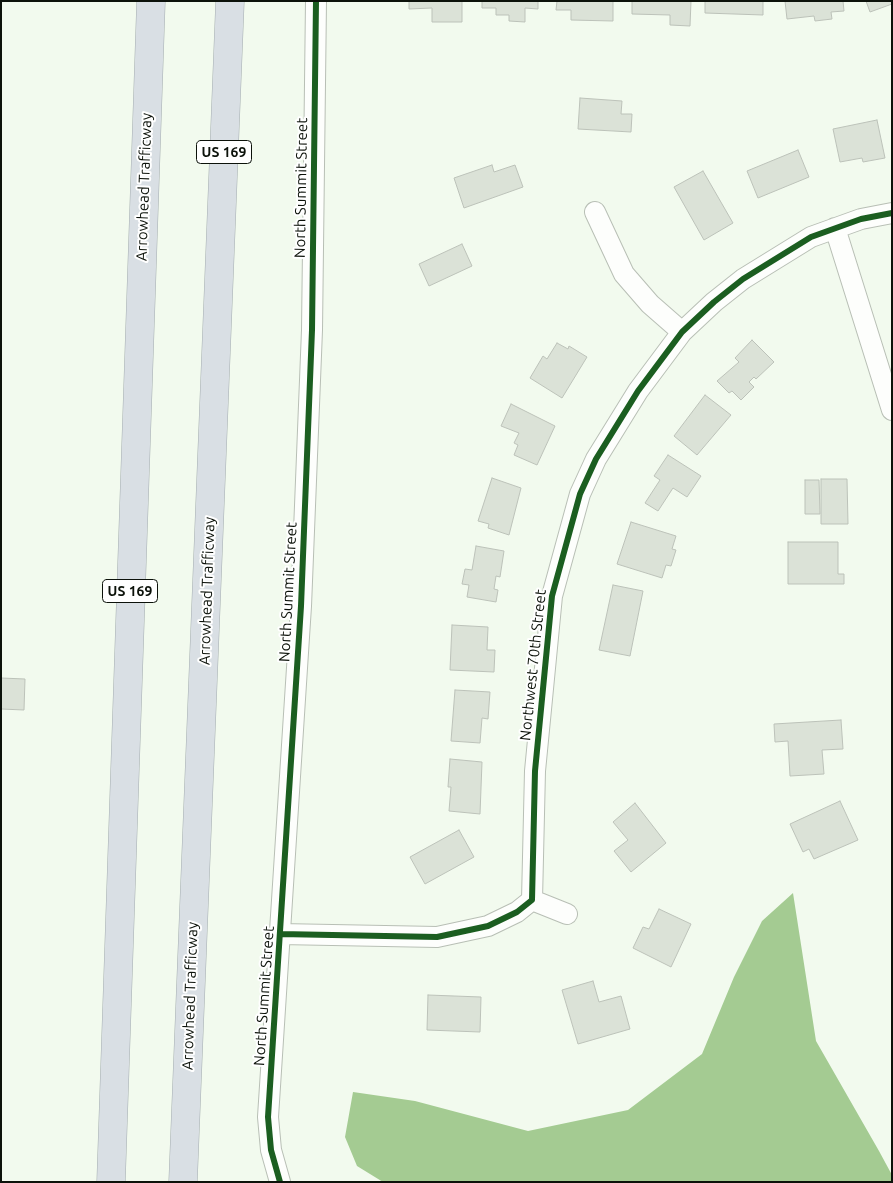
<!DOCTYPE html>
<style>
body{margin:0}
#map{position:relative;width:893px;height:1183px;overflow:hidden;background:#f2faee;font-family:Ubuntu,sans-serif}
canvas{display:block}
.frame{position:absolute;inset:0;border:2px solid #0c120a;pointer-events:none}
</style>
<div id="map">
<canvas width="893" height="1183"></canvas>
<div class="frame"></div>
</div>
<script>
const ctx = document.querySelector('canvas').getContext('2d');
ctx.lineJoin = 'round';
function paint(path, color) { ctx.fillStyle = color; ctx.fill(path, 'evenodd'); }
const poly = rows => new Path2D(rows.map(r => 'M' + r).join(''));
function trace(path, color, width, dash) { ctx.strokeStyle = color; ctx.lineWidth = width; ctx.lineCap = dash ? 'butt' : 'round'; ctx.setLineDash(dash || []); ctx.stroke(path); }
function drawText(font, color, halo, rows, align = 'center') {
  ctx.font = font + ' Ubuntu,sans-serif'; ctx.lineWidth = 4; ctx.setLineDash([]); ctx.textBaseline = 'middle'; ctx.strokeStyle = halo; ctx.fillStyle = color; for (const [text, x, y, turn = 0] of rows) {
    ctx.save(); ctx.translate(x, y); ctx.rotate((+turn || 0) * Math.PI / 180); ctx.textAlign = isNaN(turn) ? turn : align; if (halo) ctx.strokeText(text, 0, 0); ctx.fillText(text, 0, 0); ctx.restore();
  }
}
paint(poly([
 [793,893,816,1041,879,1151,892,1175,892,1182,383,1182,357,1166,345,1137,353,1092,415,1101,528,1131,628,1110,702,1054,734,977,762,921]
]), '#a4cb92');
const building = poly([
 [409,1,462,1,462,22,432,22,432,8,409,9,409,1],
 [482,1,538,1,538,9,525,8,525,22,509,21,509,15,496,15,496,8,482,8,482,1],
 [557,1,613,1,613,21,571,20,571,10,556,10,557,1],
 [632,1,691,1,690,26,670,25,670,15,632,14,632,1],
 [705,1,763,1,763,15,705,13,705,1],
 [785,1,843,1,844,11,831,12,832,19,815,21,814,16,787,19,785,1],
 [866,1,892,1,892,4,870,12,866,1],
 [580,98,622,101,621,114,632,114,631,132,578,129,580,98],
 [877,120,885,158,863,162,862,158,840,162,833,129,877,120],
 [798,150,809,177,758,198,747,171,798,150],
 [492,165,494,172,515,165,523,187,464,208,454,178,492,165],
 [703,171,733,223,704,240,674,187,703,171],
 [462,244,472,266,429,286,419,264,462,244],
 [752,340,774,362,756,379,754,377,749,382,754,387,741,400,732,391,729,393,717,381,739,362,735,358,752,340],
 [557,343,568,349,569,346,587,357,562,398,530,378,543,356,547,359,557,343],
 [705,395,731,415,697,455,674,436,705,395],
 [511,404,555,426,537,465,514,455,518,445,514,443,519,433,501,426,511,404],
 [668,455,701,476,687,497,673,488,658,511,645,503,660,480,654,476,668,455],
 [492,478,521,488,509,535,488,528,489,524,478,521,492,478],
 [821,479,847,479,848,524,821,524,821,479],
 [805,480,819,480,820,514,805,514,805,480],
 [631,522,676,536,672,549,676,550,671,566,666,565,662,578,617,564,631,522],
 [788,542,838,542,838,574,844,574,844,584,788,584,788,542],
 [476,546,504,551,500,577,496,576,494,589,498,590,496,602,467,597,469,585,462,584,465,569,472,570,476,546],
 [613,585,643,591,630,656,599,650,613,585],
 [452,625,488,627,487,650,495,650,494,672,450,670,452,625],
 [1,678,25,679,24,710,1,709,1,678],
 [455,690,490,692,488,719,482,718,480,743,451,741,455,690],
 [841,720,843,749,822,750,824,774,790,776,788,741,775,742,774,724,841,720],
 [450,759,482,762,480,814,449,811,451,787,448,787,450,759],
 [840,801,858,840,814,859,809,849,803,852,790,824,840,801],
 [635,803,666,843,631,872,614,851,628,840,613,822,635,803],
 [459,830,474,857,425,884,410,857,459,830],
 [659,909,691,924,671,967,633,948,643,927,649,929,659,909],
 [593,981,599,1002,621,996,630,1029,578,1044,562,990,593,981],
 [428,995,481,997,480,1032,427,1030,428,995]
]);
paint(building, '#dbe2d7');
trace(building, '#bcc2b9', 1);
const street = poly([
 [595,212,624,274,650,304,682,332],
 [835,228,892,410],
 [532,900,567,914],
 [280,934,437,937,488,926,517,912,532,900,535,771,552,596,580,494,596,459,638,391,682,332,714,302,743,279,811,237,861,219,892,213],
 [280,1182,271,1150,268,1117,301,606,312,330,316,1]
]);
const highway = poly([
 [111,1182,151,1],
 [183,1182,230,1]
]);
trace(street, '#b8bfb5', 22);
trace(highway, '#a4adaf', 29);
trace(street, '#fdfefc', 20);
trace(highway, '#d9dfe4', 28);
trace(poly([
 [280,934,437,937,488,926,517,912,532,900,535,771,552,596,580,494,596,459,638,391,682,332,714,302,743,279,811,237,861,219,892,213],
 [280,1182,271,1150,268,1117,301,606,312,330,316,1]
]), '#1b5e20', 6);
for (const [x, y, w] of [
 [224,152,55],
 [130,591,55]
]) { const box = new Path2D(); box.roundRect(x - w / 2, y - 11.5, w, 23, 4); ctx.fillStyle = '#fff'; ctx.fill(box); trace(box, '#0c120a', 1); }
drawText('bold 14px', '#0c120a', null, [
 ["US 169",224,152],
 ["US 169",130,591]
]);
drawText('15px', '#0c120a', '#fff', [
 ["Arrowhead Trafficway",144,187,-88],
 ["North Summit Street",301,188,-89],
 ["Arrowhead Trafficway",207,591,-88],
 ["North Summit Street",288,592,-87],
 ["Northwest 70th Street",533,665,-84],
 ["Arrowhead Trafficway",190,996,-88],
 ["North Summit Street",264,996,-86]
]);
</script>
